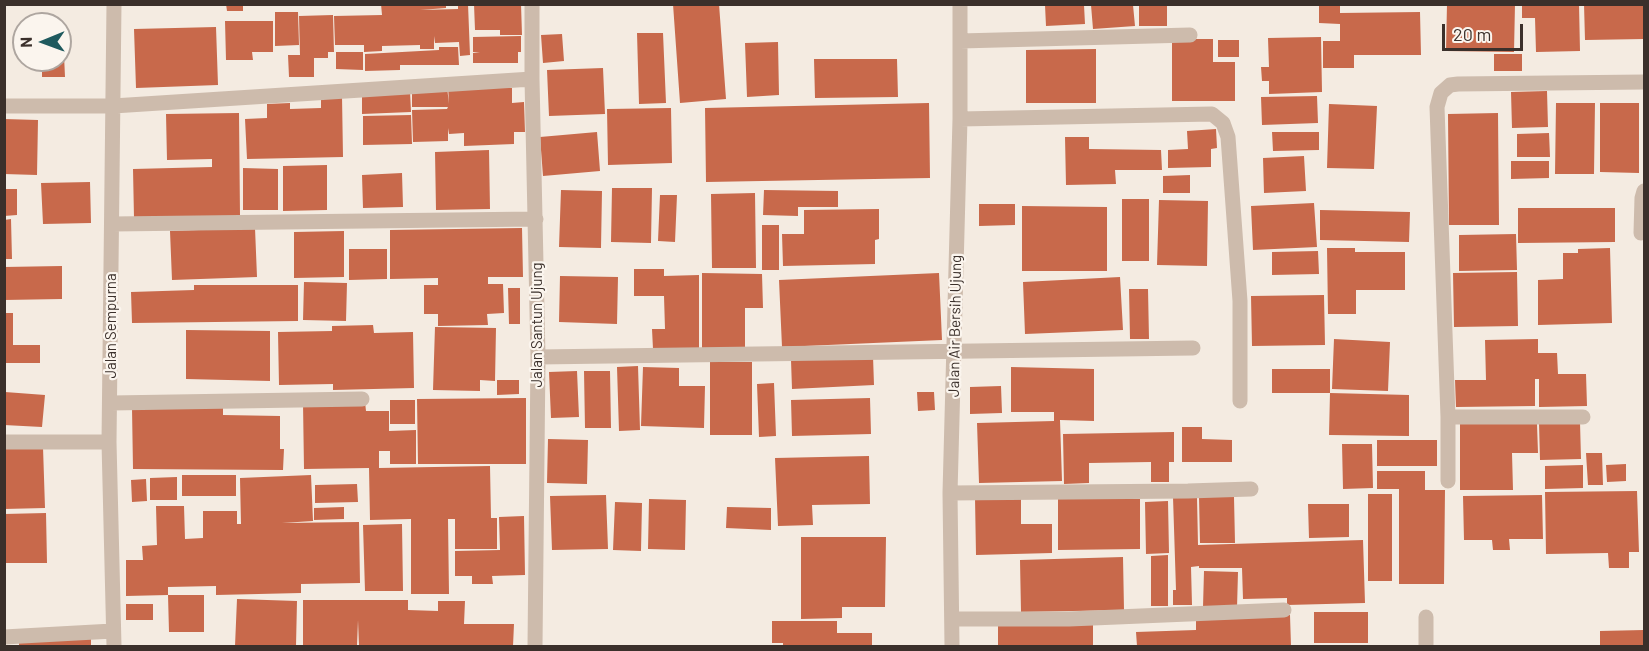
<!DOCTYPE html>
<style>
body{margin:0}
#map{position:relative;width:1649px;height:651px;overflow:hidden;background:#f4ebe1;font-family:Barlow,sans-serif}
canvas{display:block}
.frame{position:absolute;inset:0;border:6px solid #3b302b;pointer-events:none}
.north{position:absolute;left:12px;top:12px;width:60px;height:60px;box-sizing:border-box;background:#fbf5ee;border:2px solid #aea6a0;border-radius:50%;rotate:269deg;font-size:16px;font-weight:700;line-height:24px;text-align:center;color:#3b302b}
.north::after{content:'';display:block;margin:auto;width:21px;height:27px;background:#1f5a5e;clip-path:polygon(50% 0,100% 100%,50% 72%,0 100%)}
.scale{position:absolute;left:1442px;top:24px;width:81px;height:27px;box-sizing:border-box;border:3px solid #3b302b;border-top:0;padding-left:8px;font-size:18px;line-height:21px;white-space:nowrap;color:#3b302b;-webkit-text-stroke:4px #fbf5ee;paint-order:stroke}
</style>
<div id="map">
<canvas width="1649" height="651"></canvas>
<div class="frame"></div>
<div class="north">N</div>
<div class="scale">20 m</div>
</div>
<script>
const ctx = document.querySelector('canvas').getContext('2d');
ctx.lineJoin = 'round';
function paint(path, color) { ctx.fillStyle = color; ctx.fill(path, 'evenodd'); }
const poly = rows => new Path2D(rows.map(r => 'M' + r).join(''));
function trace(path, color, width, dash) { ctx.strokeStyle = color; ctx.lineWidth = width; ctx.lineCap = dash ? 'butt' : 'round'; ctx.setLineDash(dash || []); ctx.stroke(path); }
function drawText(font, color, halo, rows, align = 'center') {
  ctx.font = font + ' Barlow,sans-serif'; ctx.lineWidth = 4.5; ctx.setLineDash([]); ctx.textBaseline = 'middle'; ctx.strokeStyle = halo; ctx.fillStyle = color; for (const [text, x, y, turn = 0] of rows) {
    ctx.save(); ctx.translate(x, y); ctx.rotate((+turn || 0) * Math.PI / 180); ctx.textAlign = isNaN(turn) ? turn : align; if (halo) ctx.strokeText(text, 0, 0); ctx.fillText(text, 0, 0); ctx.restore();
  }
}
paint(poly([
 [226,4,243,4,243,11,227,11],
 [381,4,446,4,446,8,420,10,458,9,458,4,468,4,470,55,460,56,459,42,435,43,434,36,434,49,420,49,420,45,382,46,382,51,364,52,364,45,335,45,334,16,382,15],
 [474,4,499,4,499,25,499,4,521,4,522,35,500,35,500,30,475,30],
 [673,4,719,4,726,99,680,103],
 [1139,4,1167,4,1167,26,1139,26],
 [1319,4,1340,5,1340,13,1420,12,1421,55,1354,55,1354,68,1323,68,1323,41,1340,41,1340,24,1319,23],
 [1447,4,1515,4,1514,52,1446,51],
 [1522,4,1579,4,1580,51,1536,52,1535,18,1522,18],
 [1584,4,1644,4,1644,39,1585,40],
 [1045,5,1084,5,1085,24,1046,26],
 [1091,5,1133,5,1135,26,1093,29],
 [275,12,298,12,299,45,275,46],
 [333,15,334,52,328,52,328,58,314,58,314,77,289,77,288,55,300,55,299,16],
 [225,21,273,21,273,52,252,52,253,60,226,60],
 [216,27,218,85,136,88,134,29],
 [637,33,663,33,666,103,639,104],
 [562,34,564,61,543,63,541,35],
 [521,36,521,52,518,52,518,63,473,63,473,53,480,53,473,52,473,37],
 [1321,37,1322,92,1269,94,1269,81,1262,81,1261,67,1269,67,1268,38],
 [1172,39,1213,39,1213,62,1235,62,1235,101,1172,101],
 [1218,40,1239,40,1239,57,1218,57],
 [778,42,779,95,747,97,745,43],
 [439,47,458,47,459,65,400,65,400,70,365,71,365,54,439,50],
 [1096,49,1096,103,1026,103,1026,50],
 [336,52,363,52,363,70,336,69],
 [1494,54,1522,54,1522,71,1494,71],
 [60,55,64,55,65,77,42,77,42,60,60,60],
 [814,59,897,59,898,97,815,98],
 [603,68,605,114,549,116,547,70],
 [448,85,512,88,512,103,524,102,525,132,514,132,514,144,464,146,464,133,449,134,448,128,448,141,413,142,412,110,447,109,448,107,412,107,412,88,447,87,449,104],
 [410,91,411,112,362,114,362,92],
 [1547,91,1548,127,1512,128,1511,92],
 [321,96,342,96,343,157,247,159,245,119,267,118,267,104,290,103,290,109,321,108],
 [1317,96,1318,123,1262,125,1261,97],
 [929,103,930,178,706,182,705,108],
 [1556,103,1595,103,1594,174,1555,174],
 [1600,103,1639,103,1639,173,1600,172],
 [1329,104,1377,106,1374,169,1327,168],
 [671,108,672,163,608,165,607,109],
 [239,113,240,216,134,218,133,169,212,167,212,159,167,160,166,114],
 [1498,113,1499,225,1449,225,1448,114],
 [411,115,412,144,363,145,363,116],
 [4,119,38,120,37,175,4,174],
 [1216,129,1217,148,1211,149,1211,167,1168,168,1168,150,1188,149,1187,131],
 [597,132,600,171,543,176,540,137],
 [1272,132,1319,132,1319,150,1273,151],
 [1549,133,1550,157,1517,157,1517,134],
 [1065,137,1089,137,1089,149,1161,150,1162,170,1115,170,1116,184,1066,185],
 [489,150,490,209,436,210,435,152],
 [1304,156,1306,191,1264,193,1263,158],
 [1511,161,1549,161,1549,178,1511,179],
 [327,165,327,210,283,211,283,166],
 [243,168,278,169,278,210,243,210],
 [402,173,403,207,363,208,362,175],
 [1190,175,1190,193,1163,193,1163,176],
 [90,182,91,223,43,224,41,183],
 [612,188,652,188,651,243,611,242],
 [4,189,17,189,17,215,4,216],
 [561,190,602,191,601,248,559,247],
 [764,190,838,191,838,207,798,207,798,216,763,215],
 [755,193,756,268,712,268,711,194],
 [660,195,677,195,675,242,658,241],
 [1122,199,1149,199,1149,261,1122,261],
 [1159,200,1208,201,1207,266,1157,265],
 [1314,203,1317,247,1253,250,1251,206],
 [979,204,1015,204,1015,225,979,226],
 [1022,206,1107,207,1107,271,1022,271],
 [1518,208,1615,208,1615,242,1518,243],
 [879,209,879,239,875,240,875,264,783,266,782,234,804,234,804,210],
 [1320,210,1410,212,1409,242,1320,240],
 [11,219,12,259,4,259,4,220],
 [762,225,779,225,779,270,762,270],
 [255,228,257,277,172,280,170,231],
 [522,228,523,277,488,277,488,284,503,284,504,313,487,314,488,325,438,326,438,314,424,314,424,285,438,285,438,278,390,279,390,230],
 [344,231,344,277,294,278,294,232],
 [1516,234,1517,270,1459,271,1459,235],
 [1327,248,1355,248,1355,252,1405,252,1405,290,1356,290,1356,314,1328,314],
 [1610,248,1612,323,1538,325,1538,280,1563,279,1563,253,1578,253,1578,249],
 [349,249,387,249,387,279,349,280],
 [1318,251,1319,274,1272,275,1272,252],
 [62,266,62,299,4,300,4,267],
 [634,269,664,269,664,276,699,275,699,348,653,349,652,329,665,329,664,296,634,296],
 [1517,272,1518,326,1454,327,1453,273],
 [702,273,762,274,763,308,745,308,745,348,702,348],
 [939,273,942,340,782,347,779,280],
 [560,276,618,277,617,324,559,322],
 [1120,277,1123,330,1025,334,1023,282],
 [304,282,347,283,346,321,303,320],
 [194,285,298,285,298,321,132,323,131,292,194,290],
 [508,288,520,288,520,324,509,324],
 [1129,289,1148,289,1149,339,1130,339],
 [1324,295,1325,345,1252,346,1251,296],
 [4,313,13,313,13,345,40,345,40,363,4,363],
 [373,325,374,333,413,332,414,388,333,390,333,384,279,385,278,332,332,331,332,326],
 [435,327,496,328,495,381,480,380,480,391,433,390],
 [186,330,270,331,270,381,186,379],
 [1334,339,1390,342,1388,391,1332,389],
 [1538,339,1538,353,1557,353,1558,374,1586,374,1587,406,1539,407,1539,379,1535,379,1535,406,1456,407,1455,380,1486,380,1485,340],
 [873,356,874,385,792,389,791,360],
 [710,362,752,362,752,435,710,435],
 [638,366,640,430,619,431,617,367],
 [643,367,679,368,679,386,705,386,704,428,641,426],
 [1011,367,1094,369,1094,421,1060,420,1062,481,979,483,977,423,1054,421,1054,412,1011,412],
 [1272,369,1330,369,1330,393,1272,393],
 [577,371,579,417,551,418,549,372],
 [584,371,610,371,611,428,585,428],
 [497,380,519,380,519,394,497,395],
 [774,383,776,436,759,437,757,384],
 [1001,386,1002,413,970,414,970,387],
 [5,392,45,395,42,427,4,425],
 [917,392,934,392,935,410,918,411],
 [1330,393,1409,395,1409,436,1329,435],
 [526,398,526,464,418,464,417,399],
 [870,398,871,434,792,436,791,400],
 [390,400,415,400,415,424,390,424],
 [365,402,366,411,389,411,389,431,416,430,416,464,390,464,390,451,379,451,379,468,490,466,491,518,497,518,497,549,455,549,455,519,448,519,449,594,411,594,411,519,370,520,369,468,304,469,303,403],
 [132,408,223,408,223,415,280,416,280,449,284,449,283,470,133,469],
 [1460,420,1537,424,1538,453,1512,453,1513,490,1460,490],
 [1580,422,1581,459,1540,460,1539,423],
 [1182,427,1202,427,1202,439,1232,440,1232,462,1182,462],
 [1174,432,1174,462,1169,462,1169,482,1151,482,1151,462,1089,463,1089,483,1064,484,1063,434],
 [548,439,588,440,587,484,547,483],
 [1377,440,1437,440,1437,466,1377,466],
 [1342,444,1372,444,1373,488,1343,489],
 [4,447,43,447,45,508,4,509],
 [1586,453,1602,453,1603,485,1588,485],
 [869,456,870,504,812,505,813,525,778,526,775,458],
 [1626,464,1626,481,1607,482,1606,465],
 [1583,465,1583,488,1545,489,1545,466],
 [1377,471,1425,471,1425,490,1445,490,1444,584,1399,584,1399,489,1377,489],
 [182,475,236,475,236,496,182,496],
 [311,475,313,521,282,523,359,522,360,583,301,584,301,593,216,595,216,586,168,587,168,595,126,596,126,560,143,560,142,546,157,545,156,506,184,506,185,539,203,538,203,511,237,511,237,524,241,524,240,478],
 [177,477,177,500,150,500,150,478],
 [146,479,147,501,132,502,131,480],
 [357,484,358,502,315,503,315,485],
 [1637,491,1639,552,1629,552,1629,568,1609,568,1608,553,1546,554,1545,492],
 [1368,494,1392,494,1392,581,1368,581],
 [606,495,608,549,552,550,550,496],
 [1542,495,1543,539,1509,539,1510,550,1493,550,1492,540,1464,540,1463,496],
 [1021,497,1021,524,1052,524,1052,553,976,555,975,498],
 [1173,497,1197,497,1198,545,1363,540,1365,603,1287,605,1287,598,1243,599,1242,568,1199,568,1199,566,1191,567,1192,605,1173,605,1173,590,1176,590],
 [1199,497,1234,497,1235,543,1200,543],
 [649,499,686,500,685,550,648,549],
 [1058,499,1140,499,1140,549,1058,550],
 [1168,501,1169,553,1146,554,1145,502],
 [615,502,642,503,641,551,613,550],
 [1308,504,1349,504,1349,537,1309,538],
 [344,507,344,519,314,520,314,508],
 [727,507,771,508,771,530,726,528],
 [46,513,47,563,4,563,4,514],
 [524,516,525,575,492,576,493,584,472,584,472,576,455,576,455,551,500,550,499,517],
 [402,524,403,591,365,591,363,525],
 [801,537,886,537,885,607,842,607,842,618,801,619],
 [1168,555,1168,606,1151,606,1151,556],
 [1123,557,1124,610,1021,612,1020,560],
 [1204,571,1238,572,1237,608,1203,607],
 [168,595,204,595,204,632,169,632],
 [237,599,297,601,296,646,235,646],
 [303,600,408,600,408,610,438,611,438,601,465,601,464,624,514,624,513,646,359,646,358,620,357,646,303,646],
 [126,604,153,604,153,620,126,620],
 [1314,612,1368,612,1368,643,1314,643],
 [1290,615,1291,646,1137,646,1136,632,1196,630,1196,618],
 [772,621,837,621,837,633,872,633,872,646,783,646,783,643,772,643],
 [1093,625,1093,646,998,646,998,626],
 [1644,630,1644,646,1600,646,1600,631],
 [19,639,91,639,91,646,19,646]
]), '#c8694b');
trace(poly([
 [532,4,532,79,538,357,535,646],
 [960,41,1190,35],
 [4,106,113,106,532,79],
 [960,119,1212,114,1223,123,1228,137,1240,301,1240,401],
 [112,224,536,219],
 [1641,233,1642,198,1644,191],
 [538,357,1193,348],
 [111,403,362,399],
 [1448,417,1583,417],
 [4,442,109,442],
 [1448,481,1448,417,1437,107,1441,93,1450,85,1458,84,1644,82],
 [950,493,1188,491,1251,489],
 [952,619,1069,619,1284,610],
 [4,637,113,631],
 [114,646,109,442,114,4],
 [952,646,950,493,960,119,960,4],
 [1426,646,1426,617]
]), '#cdbbac', 15);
drawText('15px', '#3b302b', '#fbf5ee', [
 ["Jalan Santun Ujung",537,325,-90],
 ["Jalan Sempurna",111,326,-90],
 ["Jalan Air Bersih Ujung",955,326,-89]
]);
</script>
